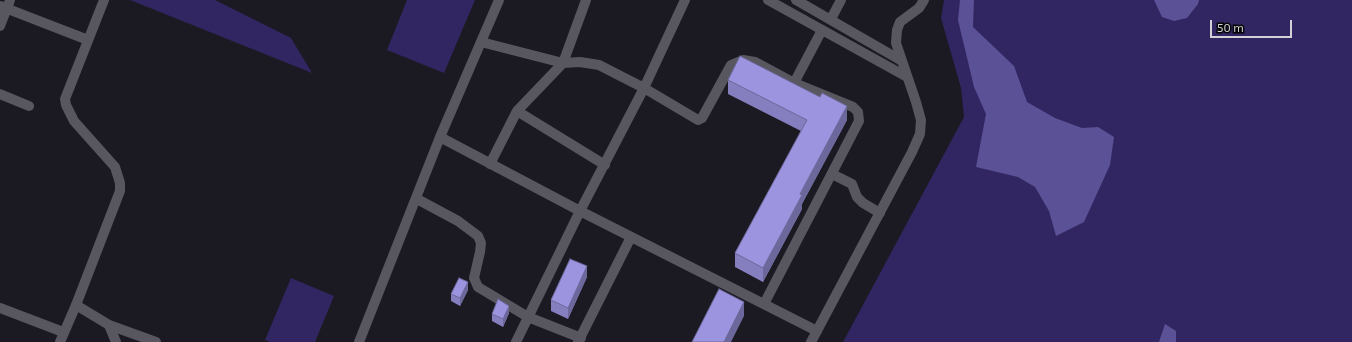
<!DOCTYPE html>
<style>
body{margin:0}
#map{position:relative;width:1352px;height:342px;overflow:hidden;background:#1b1a22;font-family:"Exo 2",sans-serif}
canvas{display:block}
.scale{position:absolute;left:1210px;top:20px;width:82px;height:18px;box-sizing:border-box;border:2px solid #d1d1d6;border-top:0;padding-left:5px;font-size:12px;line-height:14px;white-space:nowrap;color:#d1d1d6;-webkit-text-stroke:3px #060608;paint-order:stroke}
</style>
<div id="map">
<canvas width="1352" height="342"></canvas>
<div class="scale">50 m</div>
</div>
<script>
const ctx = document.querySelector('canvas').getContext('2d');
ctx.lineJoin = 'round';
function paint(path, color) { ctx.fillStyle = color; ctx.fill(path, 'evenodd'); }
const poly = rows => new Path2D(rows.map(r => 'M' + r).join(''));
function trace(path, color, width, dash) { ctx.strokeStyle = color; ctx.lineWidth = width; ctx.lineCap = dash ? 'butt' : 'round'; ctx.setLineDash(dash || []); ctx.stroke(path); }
paint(poly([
 [130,0,215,0,291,38,312,73],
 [407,0,475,0,444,73,387,50],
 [944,0,1352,0,1352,342,843,342,964,117,961,88,941,18],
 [291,278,334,296,315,342,270,342,265,340]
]), '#312661');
paint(poly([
 [960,0,974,0,973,27,1014,66,1027,102,1055,118,1082,128,1098,127,1114,137,1110,165,1084,222,1056,236,1049,211,1035,187,1018,177,976,167,986,114,974,87,958,20],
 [1154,0,1199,0,1198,4,1187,18,1174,21,1162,17],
 [1165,324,1176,331,1176,342,1159,342]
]), '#5b5196');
trace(poly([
 [586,0,563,63,517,111,605,165],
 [0,6,88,40],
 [831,19,841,0],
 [0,26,10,0],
 [481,42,563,63,580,62,599,65,644,88,698,120,702,118,731,65,743,60,755,62,794,83,853,107,858,112,859,121,764,304],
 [794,83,822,30],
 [0,94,29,106],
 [440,137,580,211,817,331],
 [490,164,517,111],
 [832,174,852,184,857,197,863,203,880,213],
 [417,199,458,221,478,236,481,243,480,252,474,278,478,287,528,317,581,338],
 [76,305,120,191,120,183,115,167,74,121,66,105,65,99,104,0],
 [0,308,63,332],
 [109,325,116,342],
 [359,342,440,137,499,0],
 [516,342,580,211,644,88,685,0],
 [578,342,631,237]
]), '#585760', 10);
trace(poly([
 [768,0,907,77],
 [796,0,902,61],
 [60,342,76,305,109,325,156,342],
 [811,342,912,152,920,134,921,120,916,102,896,43,897,30,900,22,919,8,924,0]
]), '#585760', 10);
paint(poly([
 [728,80,847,120,802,204,802,209,763,282,735,267,735,253,801,131,728,94],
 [587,277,568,319,551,311,551,300],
 [468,290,460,306,451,301,451,294],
 [509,313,503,327,492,321,492,314]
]), '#867fbf');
paint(poly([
 [847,106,847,120,802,204,802,209,763,282,763,268,800,194],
 [587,266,587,277,568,319,568,308],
 [468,282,468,290,460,306,460,298],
 [744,302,744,316,731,342,724,342],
 [509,306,509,313,503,327,503,319]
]), '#6d689b');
const building = poly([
 [740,56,820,97,822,93,847,106,800,194,802,195,763,268,735,253,807,120,728,80,740,56],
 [570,259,587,266,568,308,551,300,570,259],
 [459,278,468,282,460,298,451,294,459,278],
 [719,289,744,302,724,342,692,342,719,289],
 [498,299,509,306,503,319,492,314,498,299]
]);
paint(building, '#9c94de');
trace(building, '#6d689b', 1);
</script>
